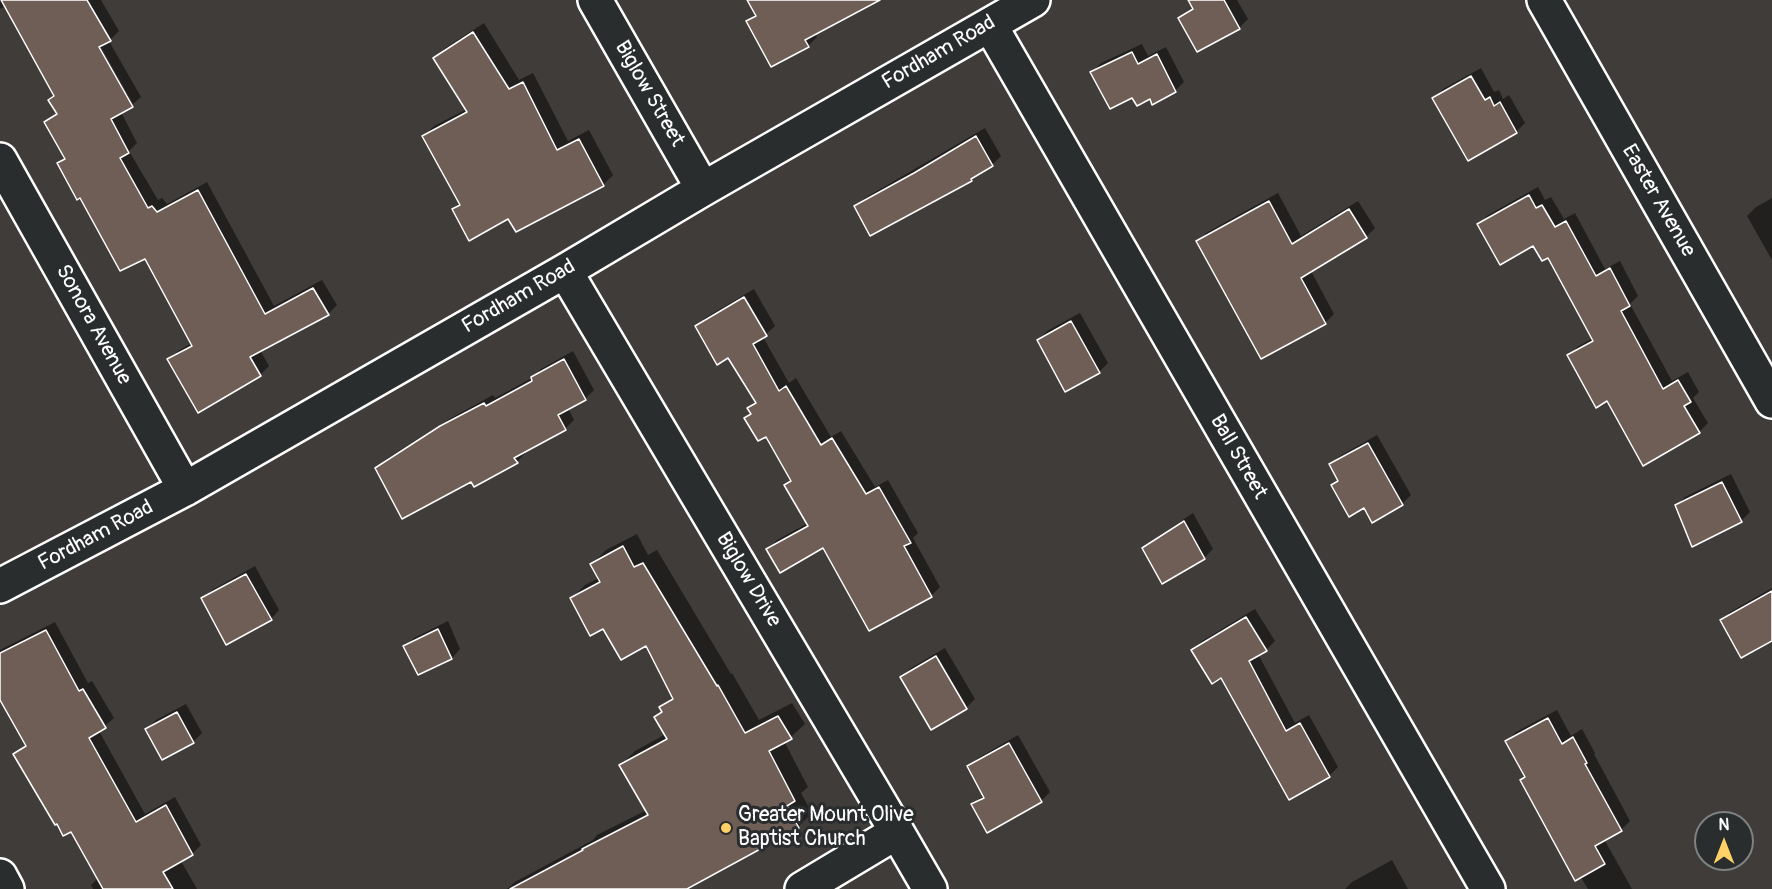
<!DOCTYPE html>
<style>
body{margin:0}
#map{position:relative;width:1772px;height:889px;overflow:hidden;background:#3f3c3a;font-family:Pangolin,sans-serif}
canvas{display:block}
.north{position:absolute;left:1694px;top:811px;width:60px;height:60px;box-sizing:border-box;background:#2a2d2e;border:2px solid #7f8182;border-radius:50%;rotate:0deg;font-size:16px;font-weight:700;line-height:24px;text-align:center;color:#fff}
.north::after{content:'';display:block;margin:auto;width:21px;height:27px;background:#ffd166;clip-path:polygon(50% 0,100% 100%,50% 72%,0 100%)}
</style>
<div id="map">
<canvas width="1772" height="889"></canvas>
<div class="north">N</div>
</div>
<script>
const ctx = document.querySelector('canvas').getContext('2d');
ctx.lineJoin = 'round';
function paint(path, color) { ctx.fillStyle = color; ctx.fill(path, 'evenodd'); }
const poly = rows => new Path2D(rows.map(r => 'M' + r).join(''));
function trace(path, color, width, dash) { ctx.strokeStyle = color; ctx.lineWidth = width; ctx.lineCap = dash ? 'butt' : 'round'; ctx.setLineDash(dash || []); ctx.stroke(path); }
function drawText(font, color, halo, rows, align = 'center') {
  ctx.font = font + ' Pangolin,sans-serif'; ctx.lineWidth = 6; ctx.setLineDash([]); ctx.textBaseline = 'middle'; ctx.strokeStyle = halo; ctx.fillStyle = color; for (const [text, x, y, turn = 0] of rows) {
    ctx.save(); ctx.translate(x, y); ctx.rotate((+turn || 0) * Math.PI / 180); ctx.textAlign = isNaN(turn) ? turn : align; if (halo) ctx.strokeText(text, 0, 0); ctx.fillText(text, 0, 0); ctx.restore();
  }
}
paint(poly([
 [0,0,101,0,119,31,109,41,141,97,133,104,97,40,94,42,130,105,132,105,121,112,137,143,129,151,158,200,162,198,167,204,207,182,274,306,322,280,337,305,328,314,260,350,269,366,260,375,169,359,178,351,192,343,146,257,81,196,59,164,65,157,46,122,57,112,50,100,55,95,6,6,0,9],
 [749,0,867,0,815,33,817,37,808,46,748,22,756,13],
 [1192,0,1237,0,1248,19,1239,28,1180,18,1193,7],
 [484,23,519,80,533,73,568,141,589,130,613,175,603,185,509,217,453,209,460,202,424,136,434,126,467,109,435,58,445,48],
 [1142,44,1148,56,1166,47,1184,82,1175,91,1150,97,1133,96,1092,72,1101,63],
 [1481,68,1494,92,1499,90,1503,99,1509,95,1525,123,1516,132,1468,159,1434,98,1443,89],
 [985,128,1001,156,992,165,978,173,971,180,856,207,865,198],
 [1538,187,1545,200,1551,197,1564,219,1575,213,1605,269,1620,261,1638,296,1630,304,1672,381,1688,372,1699,392,1693,398,1708,423,1699,432,1644,464,1607,399,1569,356,1577,347,1593,338,1549,256,1533,244,1479,224,1488,215],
 [1278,193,1301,236,1358,201,1375,228,1366,237,1311,271,1334,314,1325,323,1262,357,1197,242,1206,233],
 [1772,198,1772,260,1747,216,1756,207],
 [754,289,775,326,763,337,789,383,796,378,831,437,841,431,875,487,888,480,918,533,913,538,940,587,931,596,870,629,823,546,768,549,777,540,808,523,786,485,792,479,766,435,746,418,752,413,749,408,757,400,729,356,697,326,705,318],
 [1080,313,1108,363,1099,372,1038,340,1047,331],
 [573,351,594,390,585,399,568,408,574,420,565,429,524,451,525,453,517,462,472,480,377,468,386,459,451,418,493,395,495,398,532,378,541,369],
 [1377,435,1411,495,1402,504,1365,506,1333,485,1339,479,1331,464,1340,456],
 [1731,474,1750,512,1742,520,1693,545,1676,506,1685,497],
 [1193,513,1213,549,1204,558,1144,549,1153,540],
 [637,534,648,555,657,550,731,674,732,673,759,720,792,703,805,724,791,737,784,741,808,787,801,793,812,813,798,827,683,889,507,889,515,882,593,840,597,835,647,810,621,765,635,751,666,734,656,717,663,710,661,708,673,696,647,644,604,627,571,599,585,585,599,578,592,564,606,550],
 [255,566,279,610,271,619,203,599,212,590],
 [1772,588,1772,639,1722,621,1730,612],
 [1255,609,1275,641,1266,650,1258,654,1295,723,1309,715,1338,767,1330,775,1289,798,1222,676,1193,650,1202,641],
 [448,621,460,649,452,658,405,647,414,638],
 [55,622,88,683,92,681,114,718,99,731,145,814,175,797,201,845,192,854,181,861,197,889,93,889,91,885,98,878,72,830,15,754,27,743,3,701,0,702,0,650],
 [945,648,975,699,966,708,932,728,902,677,911,668],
 [186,704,202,733,193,742,147,729,156,720],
 [1557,710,1571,736,1582,729,1595,753,1594,754,1630,821,1621,830,1604,839,1632,889,1588,889,1521,780,1526,776,1507,741,1516,732],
 [1018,735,1050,792,1041,801,973,804,984,795,969,766,978,758],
 [1392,860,1408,889,1345,889,1352,882]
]), '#0007');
const building = poly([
 [1,0,87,0,111,41,99,47,133,107,111,119,129,153,120,158,148,208,152,206,157,212,198,190,265,314,313,288,329,315,250,357,261,376,198,413,167,359,192,346,145,259,120,271,80,198,77,200,57,163,65,159,44,122,57,114,48,100,54,96,1,0],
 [747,0,880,0,805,40,809,47,771,67,746,21,756,16,747,0],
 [1188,0,1224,0,1240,29,1197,52,1178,18,1193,9,1188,0],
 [473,32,509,89,523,82,557,150,579,139,604,186,516,232,508,219,469,241,452,209,460,205,422,136,467,112,433,58,473,32],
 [1132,52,1138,64,1157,54,1176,92,1152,105,1150,99,1137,106,1132,98,1110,109,1090,72,1132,52],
 [1471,76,1485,100,1490,97,1494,106,1500,102,1517,133,1468,161,1432,98,1471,76],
 [976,136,993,166,971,179,972,181,870,236,854,206,914,173,976,136],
 [1529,195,1536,208,1542,205,1555,227,1566,221,1596,276,1610,268,1630,306,1621,311,1663,389,1678,380,1691,402,1684,406,1700,433,1643,466,1607,401,1596,408,1567,355,1593,341,1548,258,1542,261,1533,246,1500,265,1477,224,1529,195],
 [1269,201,1292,244,1349,209,1367,238,1301,278,1326,324,1261,359,1196,241,1269,201],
 [744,297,767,336,753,344,779,391,786,386,821,445,832,438,866,494,879,487,911,543,904,546,932,597,869,631,823,548,780,573,766,549,808,526,784,485,791,481,766,437,758,441,744,418,751,414,747,408,756,403,728,358,717,365,695,326,744,297],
 [1071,321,1100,373,1065,392,1037,340,1071,321],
 [564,359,586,400,558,415,566,430,514,458,518,463,474,487,471,482,402,519,375,468,440,426,484,403,486,406,532,381,531,377,564,359],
 [1368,443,1403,505,1372,523,1364,508,1349,517,1331,485,1338,481,1329,464,1368,443],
 [1722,482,1742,522,1692,547,1675,505,1722,482],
 [1184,521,1205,559,1162,584,1142,548,1184,521],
 [623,546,634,567,643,563,717,686,718,685,745,733,778,716,792,739,769,751,795,801,787,806,799,828,687,889,510,889,583,850,582,849,648,815,619,765,667,739,654,717,662,712,659,707,673,699,646,646,621,660,603,629,590,636,570,598,600,582,590,564,623,546],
 [246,574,272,620,226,645,201,598,246,574],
 [1772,591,1772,641,1741,658,1720,620,1772,591],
 [1246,617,1267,651,1249,661,1286,731,1300,723,1330,777,1289,800,1221,678,1212,684,1191,650,1246,617],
 [438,629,452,659,418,675,403,646,438,629],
 [46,630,79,691,83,689,106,728,89,738,136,822,166,805,193,855,163,872,173,889,103,889,71,832,63,836,57,824,55,825,13,754,26,746,0,700,0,653,46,630],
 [936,656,967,709,931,730,900,677,936,656],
 [177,712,194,743,162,760,145,729,177,712],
 [1548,718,1562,744,1573,737,1587,763,1585,764,1622,831,1595,846,1605,864,1575,881,1520,780,1525,777,1505,741,1548,718],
 [1009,743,1042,802,987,833,971,804,984,798,967,766,1009,743]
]);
paint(building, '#6f5e56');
trace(building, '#fff', 1.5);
const minor = poly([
 [595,0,703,189],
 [1544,0,1772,401],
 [990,25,1488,889],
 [0,160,185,489],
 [565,271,897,832,930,889],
 [0,586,185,489,565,271,703,189,1033,0],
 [0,876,7,889],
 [802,889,897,832]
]);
trace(minor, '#fff', 38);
trace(minor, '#2a2d2e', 33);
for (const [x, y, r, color] of [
 [726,828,6,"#ffd166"]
]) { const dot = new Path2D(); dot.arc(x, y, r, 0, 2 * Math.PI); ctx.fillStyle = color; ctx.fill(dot); trace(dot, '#2a2d2e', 2); }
drawText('21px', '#fff', '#2a2d2e', [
 ["Fordham Road",939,53,-30],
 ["Biglow Street",649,94,60],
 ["Easter Avenue",1658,201,60],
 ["Fordham Road",519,297,-30],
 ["Sonora Avenue",93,325,61],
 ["Ball Street",1238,457,60],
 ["Fordham Road",96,536,-28],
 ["Biglow Drive",748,580,59]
]);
drawText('21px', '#fff', '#2a2d2e', [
 ["Greater Mount Olive",738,816],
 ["Baptist Church",738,840]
], 'left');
</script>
